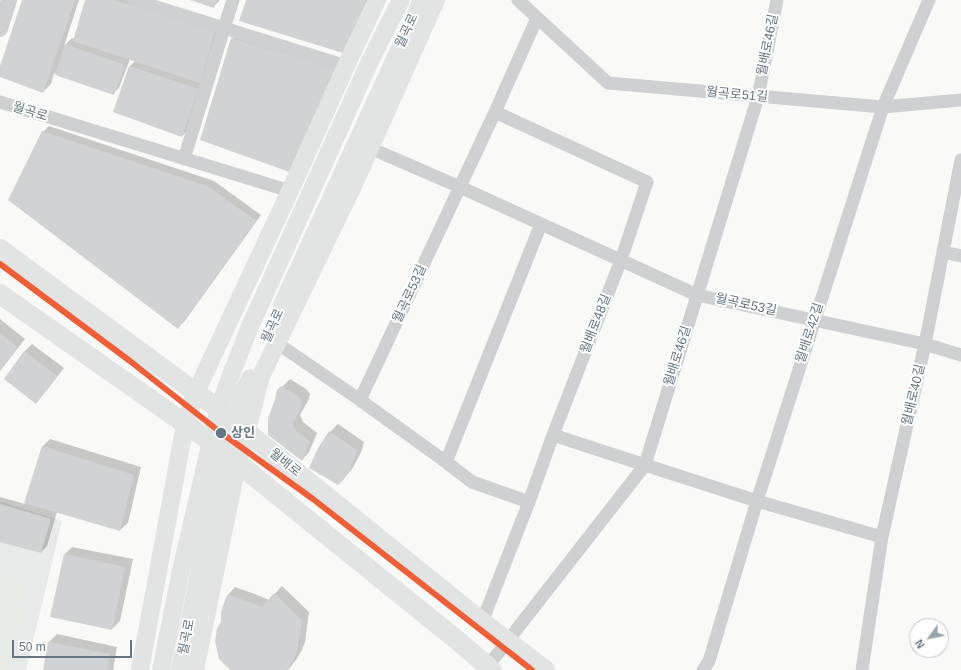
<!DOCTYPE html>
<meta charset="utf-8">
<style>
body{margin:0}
#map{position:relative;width:961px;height:670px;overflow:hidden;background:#f9f9f8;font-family:Helvetica,sans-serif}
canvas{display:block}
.north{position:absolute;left:909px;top:618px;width:40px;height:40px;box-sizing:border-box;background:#fff;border:1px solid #c1c8cd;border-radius:50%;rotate:237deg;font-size:11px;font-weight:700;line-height:16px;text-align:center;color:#647683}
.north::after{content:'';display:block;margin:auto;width:14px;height:18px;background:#98a4ac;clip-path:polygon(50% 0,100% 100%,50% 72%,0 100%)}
.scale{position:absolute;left:12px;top:640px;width:120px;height:18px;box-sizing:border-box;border:2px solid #647683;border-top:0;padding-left:5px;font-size:12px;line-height:14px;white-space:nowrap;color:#647683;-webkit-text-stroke:3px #fff;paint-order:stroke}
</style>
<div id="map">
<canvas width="961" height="670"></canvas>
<div class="north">N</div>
<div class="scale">50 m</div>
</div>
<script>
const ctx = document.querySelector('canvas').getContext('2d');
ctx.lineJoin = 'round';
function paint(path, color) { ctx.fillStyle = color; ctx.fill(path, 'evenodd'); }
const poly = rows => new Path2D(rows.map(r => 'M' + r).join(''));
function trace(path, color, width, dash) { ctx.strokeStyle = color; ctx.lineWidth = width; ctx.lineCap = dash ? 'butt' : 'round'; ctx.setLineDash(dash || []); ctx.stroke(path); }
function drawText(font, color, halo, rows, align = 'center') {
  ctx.font = font + ' Helvetica,"Noto Sans KR",sans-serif'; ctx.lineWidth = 4; ctx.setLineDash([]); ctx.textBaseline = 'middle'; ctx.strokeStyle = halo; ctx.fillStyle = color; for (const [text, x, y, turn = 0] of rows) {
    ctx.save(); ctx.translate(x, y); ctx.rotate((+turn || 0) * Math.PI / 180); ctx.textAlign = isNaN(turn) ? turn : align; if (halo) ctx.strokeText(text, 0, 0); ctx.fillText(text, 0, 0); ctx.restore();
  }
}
paint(poly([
 [0,501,62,521,26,670,0,670]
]), '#e8e9e9');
paint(poly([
 [0,580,26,585,10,670,0,670]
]), '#e8ebe5');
paint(poly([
 [23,0,79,0,64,46,72,38,74,39,86,0,147,0,222,23,190,128,182,136,114,111,130,66,135,61,130,59,119,88,113,93,54,73,51,84,43,92,0,76,0,69],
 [192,0,220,0,213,7],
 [247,0,369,0,351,44],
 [240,31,343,61,302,165,232,39],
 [49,126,214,181,261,215,184,322,178,327,43,132],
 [0,319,25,339,0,371],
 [32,344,64,368,43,395,36,403,5,379,25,351],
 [290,379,306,389,310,394,308,401,300,415,303,422,317,433,309,452,302,460,278,391],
 [338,424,364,442,362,450,357,460,352,469,346,476,330,432],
 [50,439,141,467,128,523,120,530,57,512,47,546,41,552,0,541,0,497,25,504,42,447],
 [72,547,133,559,120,621,112,629,65,554],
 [282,586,309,612,305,642,302,650,296,660,288,670,231,670,222,621,222,611,228,595,235,587,255,594,269,600],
 [57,634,117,647,113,670,44,670,49,642]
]), '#0003');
paint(poly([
 [22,0,75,0,43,93,0,77,0,66],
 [85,0,114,0,215,31,200,83,73,41],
 [190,0,217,0,214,8],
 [246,0,366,0,343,53,239,21],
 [231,38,336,69,295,174,200,140],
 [65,44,125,65,114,95,55,75],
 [129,66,198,89,182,137,113,112],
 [42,131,207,186,256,221,178,329,8,200],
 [0,333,18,347,0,371],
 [24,351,57,376,36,404,4,379],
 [281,386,298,396,302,402,300,410,293,423,295,430,310,441,302,461,268,435,268,419,275,399,277,390],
 [329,431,357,450,354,459,350,469,345,478,338,485,309,468,318,448],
 [42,446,134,475,120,531,24,503],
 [0,504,51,519,41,553,0,542],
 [64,554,125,567,112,630,50,617],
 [274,593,302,620,297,651,294,659,287,670,230,670,219,659,215,641,217,629,221,621,221,611,227,595,247,601,262,607],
 [48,642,110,654,107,670,43,670]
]), '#d0d2d3');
trace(poly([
 [134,0,346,66],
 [518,0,608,83,883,107,961,100],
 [0,102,290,191],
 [370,148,460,187,697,295,925,344,961,355],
 [184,159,224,28,233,0],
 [943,252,961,256],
 [277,343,360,400,446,462,472,482,529,502],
 [360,400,495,112,537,18],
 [553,435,645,465,757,501,882,537],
 [446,462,541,224],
 [482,622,529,502,553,435,621,260,647,182,495,112],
 [488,666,645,465,758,97,777,0],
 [703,670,709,661,757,501,883,107,929,0],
 [862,670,882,537,925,344,961,160]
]), '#cfd0d1', 13);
trace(poly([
 [0,29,9,0]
]), '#cfd0d1', 16);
trace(poly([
 [282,305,422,0],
 [140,670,185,424,196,392,290,191,346,66,377,0],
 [161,670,181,570,218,412,232,372,251,324,263,298,371,59,401,0],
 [180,670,221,462,244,392,250,378],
 [195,670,234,480,261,376,354,184,436,0]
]), '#e2e3e3', 18);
trace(poly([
 [0,249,217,408,482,622,545,670],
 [0,294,214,444,457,640,492,670]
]), '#e2e3e3', 20);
trace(poly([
 [0,264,130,361,220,432,313,499,532,670]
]), '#ef5e37', 6);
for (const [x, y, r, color] of [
 [221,433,6,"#647683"]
]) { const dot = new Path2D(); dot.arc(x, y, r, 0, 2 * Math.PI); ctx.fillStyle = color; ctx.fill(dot); trace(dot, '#fff', 1.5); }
drawText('13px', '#647683', '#fff', [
 ["월곡로",407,31,-65],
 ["월배로46길",768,45,-79],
 ["월곡로51길",737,95,5],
 ["월곡로",30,112,17],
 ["월곡로53길",410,294,-65],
 ["월곡로53길",746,305,12],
 ["월배로48길",596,324,-69],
 ["월곡로",273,326,-66],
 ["월배로42길",810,333,-72],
 ["월배로46길",678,356,-73],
 ["월배로40길",914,395,-77],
 ["월배로",285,463,39],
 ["월곡로",187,637,-79]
]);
drawText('bold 13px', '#647683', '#fff', [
 ["상인",231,433]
], 'left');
</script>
